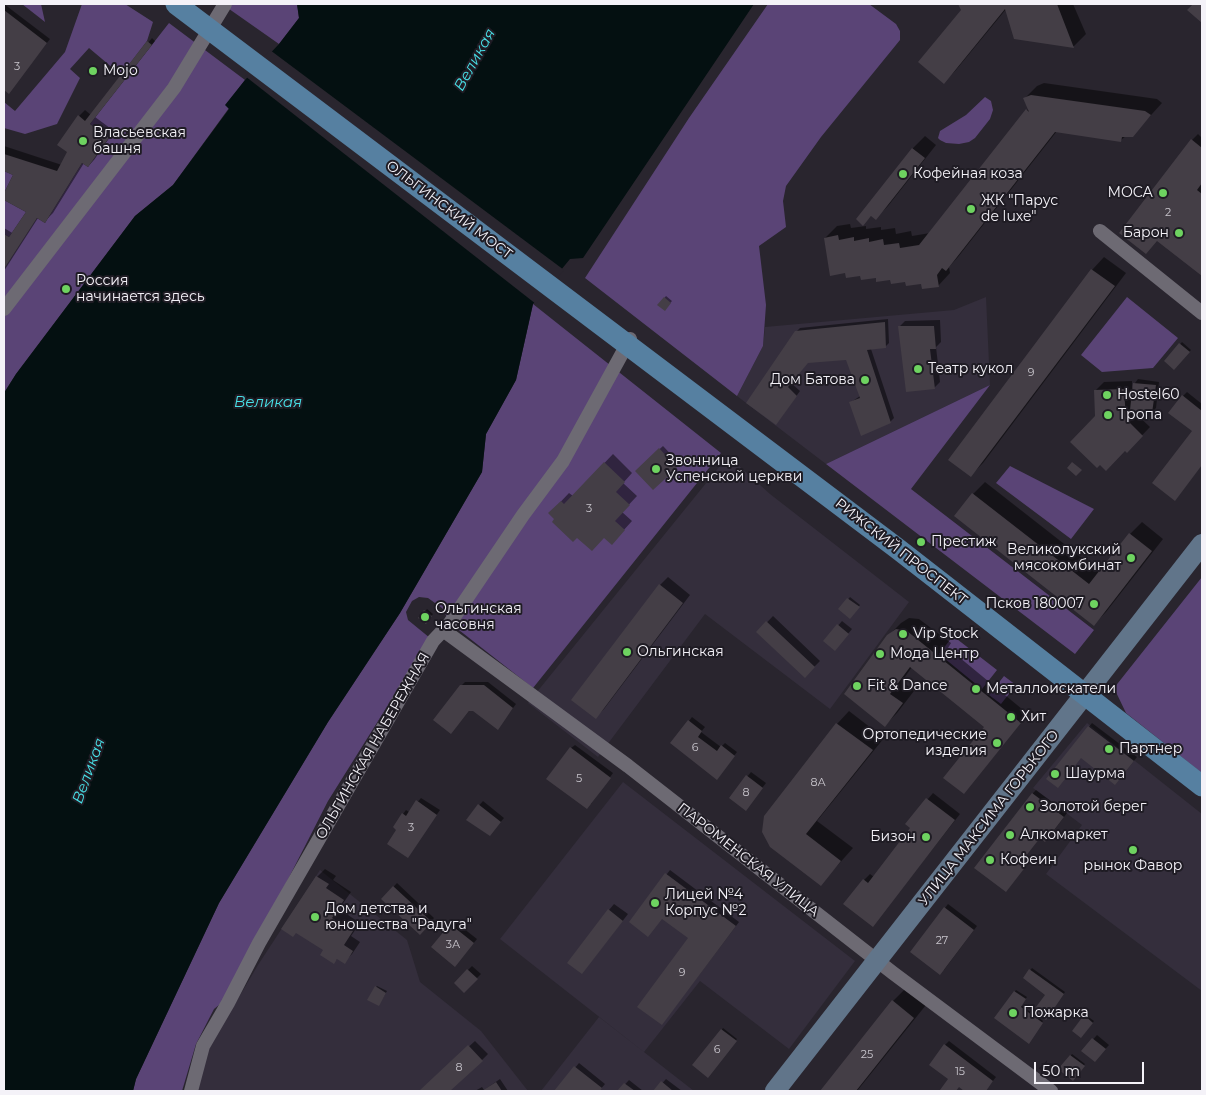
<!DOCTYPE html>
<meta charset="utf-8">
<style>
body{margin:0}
#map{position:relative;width:1206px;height:1095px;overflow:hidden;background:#29252e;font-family:Montserrat,sans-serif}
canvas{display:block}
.frame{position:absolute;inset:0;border:5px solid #f4f2f8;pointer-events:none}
.scale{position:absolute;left:1034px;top:1062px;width:110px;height:22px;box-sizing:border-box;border:2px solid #f4f2f8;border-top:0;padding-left:6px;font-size:15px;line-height:18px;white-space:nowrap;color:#f4f2f8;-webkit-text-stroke:4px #1f1c24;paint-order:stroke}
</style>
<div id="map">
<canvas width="1206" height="1095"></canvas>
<div class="frame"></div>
<div class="scale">50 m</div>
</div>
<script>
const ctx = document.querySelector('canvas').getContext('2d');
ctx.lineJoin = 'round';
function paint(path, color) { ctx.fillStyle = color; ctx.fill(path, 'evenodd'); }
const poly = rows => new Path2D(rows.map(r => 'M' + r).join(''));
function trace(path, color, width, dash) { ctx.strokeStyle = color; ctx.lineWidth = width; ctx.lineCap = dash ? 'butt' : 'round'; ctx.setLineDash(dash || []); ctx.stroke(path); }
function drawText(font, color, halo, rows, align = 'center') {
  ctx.font = font + ' Montserrat,sans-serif'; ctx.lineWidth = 4; ctx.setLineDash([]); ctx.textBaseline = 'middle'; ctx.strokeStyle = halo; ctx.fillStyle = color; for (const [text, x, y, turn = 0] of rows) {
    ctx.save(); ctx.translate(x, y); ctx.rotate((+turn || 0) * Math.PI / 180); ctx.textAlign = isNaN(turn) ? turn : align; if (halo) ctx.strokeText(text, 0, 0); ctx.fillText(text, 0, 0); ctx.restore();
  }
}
paint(poly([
 [986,297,990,385,826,464,737,396,763,346,765,327,954,310],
 [728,456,770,494,909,602,830,709,705,614,598,757,528,703],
 [1087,723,1202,814,1202,991,1046,874,1082,825,1033,788],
 [623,782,855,961,789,1049,700,981,644,1052,500,939],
 [320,870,407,940,420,982,481,1031,528,1091,196,1091,208,1049,258,965],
 [599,1017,694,1091,541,1091]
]), '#342e3c');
paint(poly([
 [22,4,41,4,45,22],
 [82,4,125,4,153,22,147,41,121,75,89,48,70,69,80,78,57,124,25,134,4,128,4,102,15,111,65,52],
 [222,4,297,4,299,18,279,44],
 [768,4,869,4,896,24,900,31,900,40,821,137,786,186,783,201,786,227,759,246,766,305,763,346,737,396,585,278,689,118],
 [169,23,245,80,226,105,229,108,173,185,135,216,16,374,4,393,4,269,37,218,45,223,82,163,88,167,109,138,90,124],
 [985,97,991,101,993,110,990,119,975,138,969,142,959,144,946,143,940,140,938,138,940,131,966,115],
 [4,171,13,175,4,193],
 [4,200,26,212,9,237,4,234],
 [1127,297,1178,338,1153,368,1102,372,1081,355],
 [533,304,721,453,533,688,450,623,442,608,428,598,419,597,412,601,406,612,408,620,430,638,328,801,256,942,224,1001,214,1009,196,1044,182,1091,133,1091,136,1079,219,903,328,722,400,613,482,472,486,434,516,380],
 [990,385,911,489,1094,630,1075,654,826,464],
 [1010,466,1094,509,1071,539,996,483],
 [1202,577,1202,773,1126,713,1114,688],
 [953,636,997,670,982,689,939,654],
 [1004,676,1016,685,1001,704,989,695]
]), '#5a4476');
paint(poly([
 [297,4,754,4,583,258,570,259,533,304,516,380,486,434,482,472,400,613,328,722,219,903,136,1079,133,1091,4,1091,4,393,16,374,135,216,173,185,229,109,225,105,245,80,279,44,299,18]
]), '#041011');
paint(poly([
 [270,50,564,270,536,304,245,76]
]), '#29252e');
paint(poly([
 [4,4,50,39,9,92,4,88],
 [960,4,1073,4,1086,34,1074,46,1015,38,1007,8,956,70,944,82,962,10],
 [152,38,155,41,95,117,114,131,94,160,88,166,84,163,53,213,45,221,38,218,4,271,4,228,14,234,28,212,4,199,15,174,4,170,4,146,62,165,69,152,79,116,85,110,91,115],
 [1044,83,1157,99,1162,103,1132,136,1126,136,1121,140,1057,131,958,257,949,267,950,273,938,286,846,272,825,238,837,226,850,224,851,228,866,226,866,229,881,227,881,230,895,228,896,234,911,231,912,236,930,233,1029,108,1025,98,1037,86],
 [1198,134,1202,138,1202,274,1157,240,1192,140],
 [925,136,936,145,888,206,876,218,872,215,863,224,857,219,913,148],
 [1104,257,1126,273,983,463,971,475,950,459,1092,270],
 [666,296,672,301,665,309,659,305],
 [888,319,889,343,885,347,871,349,894,418,890,422,850,403,860,396,847,359,808,362,791,383,800,391,779,420,796,332,800,328],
 [940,320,941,342,936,347,940,382,934,388,899,327,905,321],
 [1182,342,1191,350,1174,368,1165,361],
 [1138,379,1159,382,1156,408,1152,412,1131,409,1150,427,1127,451,1097,417,1096,390,1104,382,1132,381,1132,389,1135,383],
 [1187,392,1202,404,1202,464,1178,495,1194,431,1183,396],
 [663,446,679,463,653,488,636,471],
 [613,454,632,473,623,483,637,496,622,512,632,521,612,543,605,536,556,519,550,513,569,493,573,496],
 [985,482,1100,572,1130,534,1142,522,1163,539,1106,612,1094,624,973,494],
 [668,577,690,595,604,709,596,717,660,585],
 [850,597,860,605,850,617,840,609],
 [427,609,433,614,426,623,420,618],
 [773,616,820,661,805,676,758,632],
 [909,618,919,619,951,643,948,648,1028,714,964,793,986,727,912,667,902,681,914,691,897,713,885,725,888,636,901,623],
 [842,621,852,629,838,646,825,641],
 [465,682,488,682,516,704,501,724,473,709,470,710,451,733,461,686],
 [849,711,884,738,817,821,853,848,821,884,766,817,837,724],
 [692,717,705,727,701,732,721,747,725,743,737,752,717,778,689,721],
 [1092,723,1137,757,1119,780,1081,757,1048,779],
 [575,745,613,773,591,804,571,748],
 [751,772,766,783,749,805,730,798],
 [1036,790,1067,813,1049,837,1040,837,1025,857,1030,861,1006,891,1033,793],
 [933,793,960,814,878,919,864,880,870,874,874,877,912,828,907,824],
 [421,798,440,810,408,856,398,829,403,814,406,810,409,812],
 [483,801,504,818,494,830,467,819],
 [325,869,336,876,333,880,351,892,339,909,360,923,351,936,360,942,352,954,344,962,338,958,333,963,325,950,317,877],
 [670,870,739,922,662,1024,690,938,662,918,630,922],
 [397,883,434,918,420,934,382,899],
 [614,904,628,914,582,973,609,910],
 [948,904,977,926,944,970,945,908],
 [454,921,477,939,459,961,433,947],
 [472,966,481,974,464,991,455,983],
 [1032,968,1065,992,1047,1017,1047,994,1024,978],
 [377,986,387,991,380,1003,376,987],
 [905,989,926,1005,857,1091,821,1091,893,1001],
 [1016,990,1027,997,1021,1005,1043,1021,1030,1041,995,1018],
 [1086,1015,1094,1021,1083,1035,1085,1016],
 [723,1028,737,1039,708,1076,694,1065],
 [1097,1035,1109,1045,1098,1057,1083,1051],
 [475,1041,488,1054,482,1060,448,1091,420,1091],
 [949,1041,996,1077,985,1091,966,1091,959,1086,955,1091,942,1090,950,1079,945,1045],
 [1072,1054,1085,1064,1073,1079,1060,1069],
 [579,1063,605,1084,599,1091,556,1091],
 [500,1079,508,1091,475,1091,482,1087,484,1090],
 [666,1079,682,1091,655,1091],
 [629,1080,643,1091,619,1091]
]), '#0007');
paint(poly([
 [958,4,1057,4,1074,48,1014,39,1005,9,944,84,918,62,961,10],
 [1193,4,1202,4,1202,23,1187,10],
 [4,10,47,43,9,94,4,90],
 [147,41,152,45,90,124,109,138,88,167,82,163,45,223,37,218,4,269,4,234,9,237,26,212,4,200,4,193,13,175,4,171,4,154,57,171,67,152,57,145,78,115,85,121],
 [1031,95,1145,111,1151,115,1133,137,1122,137,1121,142,1055,132,946,271,942,268,937,275,939,287,922,289,921,284,906,286,905,282,891,284,890,280,876,282,876,278,861,280,860,276,846,278,845,273,830,276,824,238,838,235,839,240,854,237,854,241,869,238,869,242,883,239,884,245,899,243,900,248,919,245,1026,109,1029,112,1023,98],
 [1191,139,1202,148,1202,183,1197,190,1202,194,1202,276,1157,241,1146,254,1119,233],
 [912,148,925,158,876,220,871,216,863,226,856,219],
 [1091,269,1115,286,971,477,948,460],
 [664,297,671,303,665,311,657,305],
 [885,322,886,348,867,350,891,423,861,436,849,402,860,398,846,360,808,363,788,387,797,396,776,425,746,403,795,331],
 [898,326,934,326,936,349,930,349,935,389,906,392],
 [1179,343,1190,352,1174,370,1164,361],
 [1133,383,1156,385,1152,413,1130,410],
 [1124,389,1126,419,1143,436,1127,453,1125,451,1106,471,1100,465,1097,468,1070,442,1095,416,1094,390],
 [1182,395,1202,411,1202,465,1175,501,1152,483,1192,431,1168,413],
 [659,448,677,468,653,490,635,471],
 [604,462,625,482,616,492,630,505,615,521,625,530,612,545,604,538,592,551,577,538,573,542,552,522,554,519,548,513,561,501,564,504],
 [1072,462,1082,470,1076,476,1067,468],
 [972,493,1089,584,1129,533,1152,551,1094,626,954,516],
 [659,584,683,603,596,719,571,700],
 [847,598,860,607,850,619,838,609],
 [424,610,432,616,426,624,418,618],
 [766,621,815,667,805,678,756,632],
 [837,624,849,634,835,651,823,641],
 [896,629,907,631,1021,723,964,794,943,778,984,727,910,667,890,694,903,703,885,727,844,694,887,635],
 [460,685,484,685,513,708,498,730,473,711,469,711,451,734,433,720],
 [688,720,702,731,698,737,717,751,721,745,735,756,717,780,670,743],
 [836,723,873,750,806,834,841,861,821,886,770,847,762,832,764,816],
 [1088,726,1134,761,1115,785,1081,758,1058,788,1046,779],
 [570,747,611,778,587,809,546,779],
 [746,775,763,788,746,811,729,798],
 [1032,793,1064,817,1045,842,1040,838,1022,861,1027,865,1006,892,974,868],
 [926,798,955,820,873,927,843,904,863,879,868,883,910,828,905,824],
 [416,800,437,815,408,858,387,844,396,830,393,827,402,813,406,816],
 [478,804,501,822,490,836,466,820],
 [665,873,736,926,662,1025,637,1007,688,938,662,919,648,937,629,922],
 [316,876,329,884,326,888,344,900,332,918,353,931,344,945,353,951,345,964,337,959,334,964,320,955,323,950,296,933,293,937,281,929],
 [393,886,432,922,420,935,381,899],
 [944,907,974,930,940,975,910,952],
 [608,909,623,921,582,974,567,963],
 [450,924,474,943,455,967,431,947],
 [467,969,478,979,464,993,454,983],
 [1029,969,1064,994,1046,1020,1033,1011,1045,995,1023,978],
 [375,986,386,993,379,1006,367,1000],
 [1014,991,1026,999,1021,1007,1043,1023,1029,1044,994,1018],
 [892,1000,914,1018,856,1091,820,1091],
 [1084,1015,1093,1023,1081,1038,1072,1031],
 [721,1029,737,1041,708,1078,692,1065],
 [1092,1038,1106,1049,1095,1062,1081,1051],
 [944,1044,993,1081,986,1091,964,1091,959,1087,956,1091,940,1090,948,1079,929,1065],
 [468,1045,483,1061,450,1091,419,1091],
 [1070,1055,1085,1066,1073,1081,1058,1069],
 [574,1066,602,1088,600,1091,554,1091],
 [661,1081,673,1091,653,1091],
 [496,1082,502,1091,482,1091],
 [624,1083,635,1091,617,1091]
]), '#443e46');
trace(poly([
 [1100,231,1202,313],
 [4,309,174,88,225,4],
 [443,630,628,766,893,973,1051,1091],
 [191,1091,203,1046,228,1003,259,943,433,641,450,623,523,515,563,461,630,339]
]), '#6d6a73', 14);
trace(poly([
 [775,1091,1202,544]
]), '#61758a', 20);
trace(poly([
 [176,4,898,549,1202,786]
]), '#5680a1', 21);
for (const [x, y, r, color] of [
 [93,71,5,"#6ed360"],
 [83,141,5,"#6ed360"],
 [903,174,5,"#6ed360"],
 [1163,193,5,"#6ed360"],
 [971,209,5,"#6ed360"],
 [1179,233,5,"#6ed360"],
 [66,289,5,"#6ed360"],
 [918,369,5,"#6ed360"],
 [865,380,5,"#6ed360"],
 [1107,395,5,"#6ed360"],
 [1108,415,5,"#6ed360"],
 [656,469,5,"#6ed360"],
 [921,542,5,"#6ed360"],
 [1131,558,5,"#6ed360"],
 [1094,604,5,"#6ed360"],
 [425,617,5,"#6ed360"],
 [903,634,5,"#6ed360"],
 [627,652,5,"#6ed360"],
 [880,654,5,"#6ed360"],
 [857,686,5,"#6ed360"],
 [976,689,5,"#6ed360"],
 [1011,717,5,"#6ed360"],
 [997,743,5,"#6ed360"],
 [1109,749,5,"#6ed360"],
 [1055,774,5,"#6ed360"],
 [1030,807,5,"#6ed360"],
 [1010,835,5,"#6ed360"],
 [926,837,5,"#6ed360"],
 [1133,850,5,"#6ed360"],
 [990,860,5,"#6ed360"],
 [655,903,5,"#6ed360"],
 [315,917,5,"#6ed360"],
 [1013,1013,5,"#6ed360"]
]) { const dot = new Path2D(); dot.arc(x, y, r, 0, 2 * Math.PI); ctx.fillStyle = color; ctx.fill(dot); trace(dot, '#1f1c24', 2); }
drawText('11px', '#c8c5cc', null, [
 ["3",17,67],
 ["2",1168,213],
 ["9",1031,373],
 ["3",589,509],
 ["6",695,748],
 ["5",579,779],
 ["8А",818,783],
 ["8",746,793],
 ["3",411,828],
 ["27",942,941],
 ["3А",453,945],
 ["9",682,973],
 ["6",717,1050],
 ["25",867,1055],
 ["8",459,1068],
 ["15",960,1072]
]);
drawText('14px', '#f4f2f8', '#1f1c24', [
 ["Mojo",103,71],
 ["Власьевская",93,133],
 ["башня",93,149],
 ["Кофейная коза",913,174],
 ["МОСА",1153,193,"right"],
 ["ЖК \"Парус",981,201],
 ["de luxe\"",981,217],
 ["Барон",1169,233,"right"],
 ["Россия",76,281],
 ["начинается здесь",76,297],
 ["Театр кукол",928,369],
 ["Дом Батова",855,380,"right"],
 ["Hostel60",1117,395],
 ["Тропа",1118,415],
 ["Звонница",666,461],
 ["Успенской церкви",666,477],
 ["Престиж",931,542],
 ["Великолукский",1121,550,"right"],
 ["мясокомбинат",1121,566,"right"],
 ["Псков 180007",1084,604,"right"],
 ["Ольгинская",435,609],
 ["часовня",435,625],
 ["Vip Stock",913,634],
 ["Ольгинская",637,652],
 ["Мода Центр",890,654],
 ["Fit & Dance",867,686],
 ["Металлоискатели",986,689],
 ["Хит",1021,717],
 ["Ортопедические",987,735,"right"],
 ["изделия",987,751,"right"],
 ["Партнер",1119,749],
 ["Шаурма",1065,774],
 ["Золотой берег",1040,807],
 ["Алкомаркет",1020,835],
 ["Бизон",916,837,"right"],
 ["Кофеин",1000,860],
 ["рынок Фавор",1133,866,"center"],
 ["Лицей №4",665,895],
 ["Корпус №2",665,911],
 ["Дом детства и",325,909],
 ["юношества \"Радуга\"",325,925],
 ["Пожарка",1023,1013]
], 'left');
drawText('14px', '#f4f2f8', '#1f1c24', [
 ["ОЛЬГИНСКИЙ МОСТ",449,210,37],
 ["РИЖСКИЙ ПРОСПЕКТ",901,552,38],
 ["ОЛЬГИНСКАЯ НАБЕРЕЖНАЯ",373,746,-60],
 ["УЛИЦА МАКСИМА ГОРЬКОГО",989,818,-52],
 ["ПАРОМЕНСКАЯ УЛИЦА",748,860,38]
]);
drawText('italic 15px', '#48e0e7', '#1f1c24', [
 ["Великая",475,60,-61],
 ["Великая",268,403],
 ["Великая",89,771,-70]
]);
</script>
